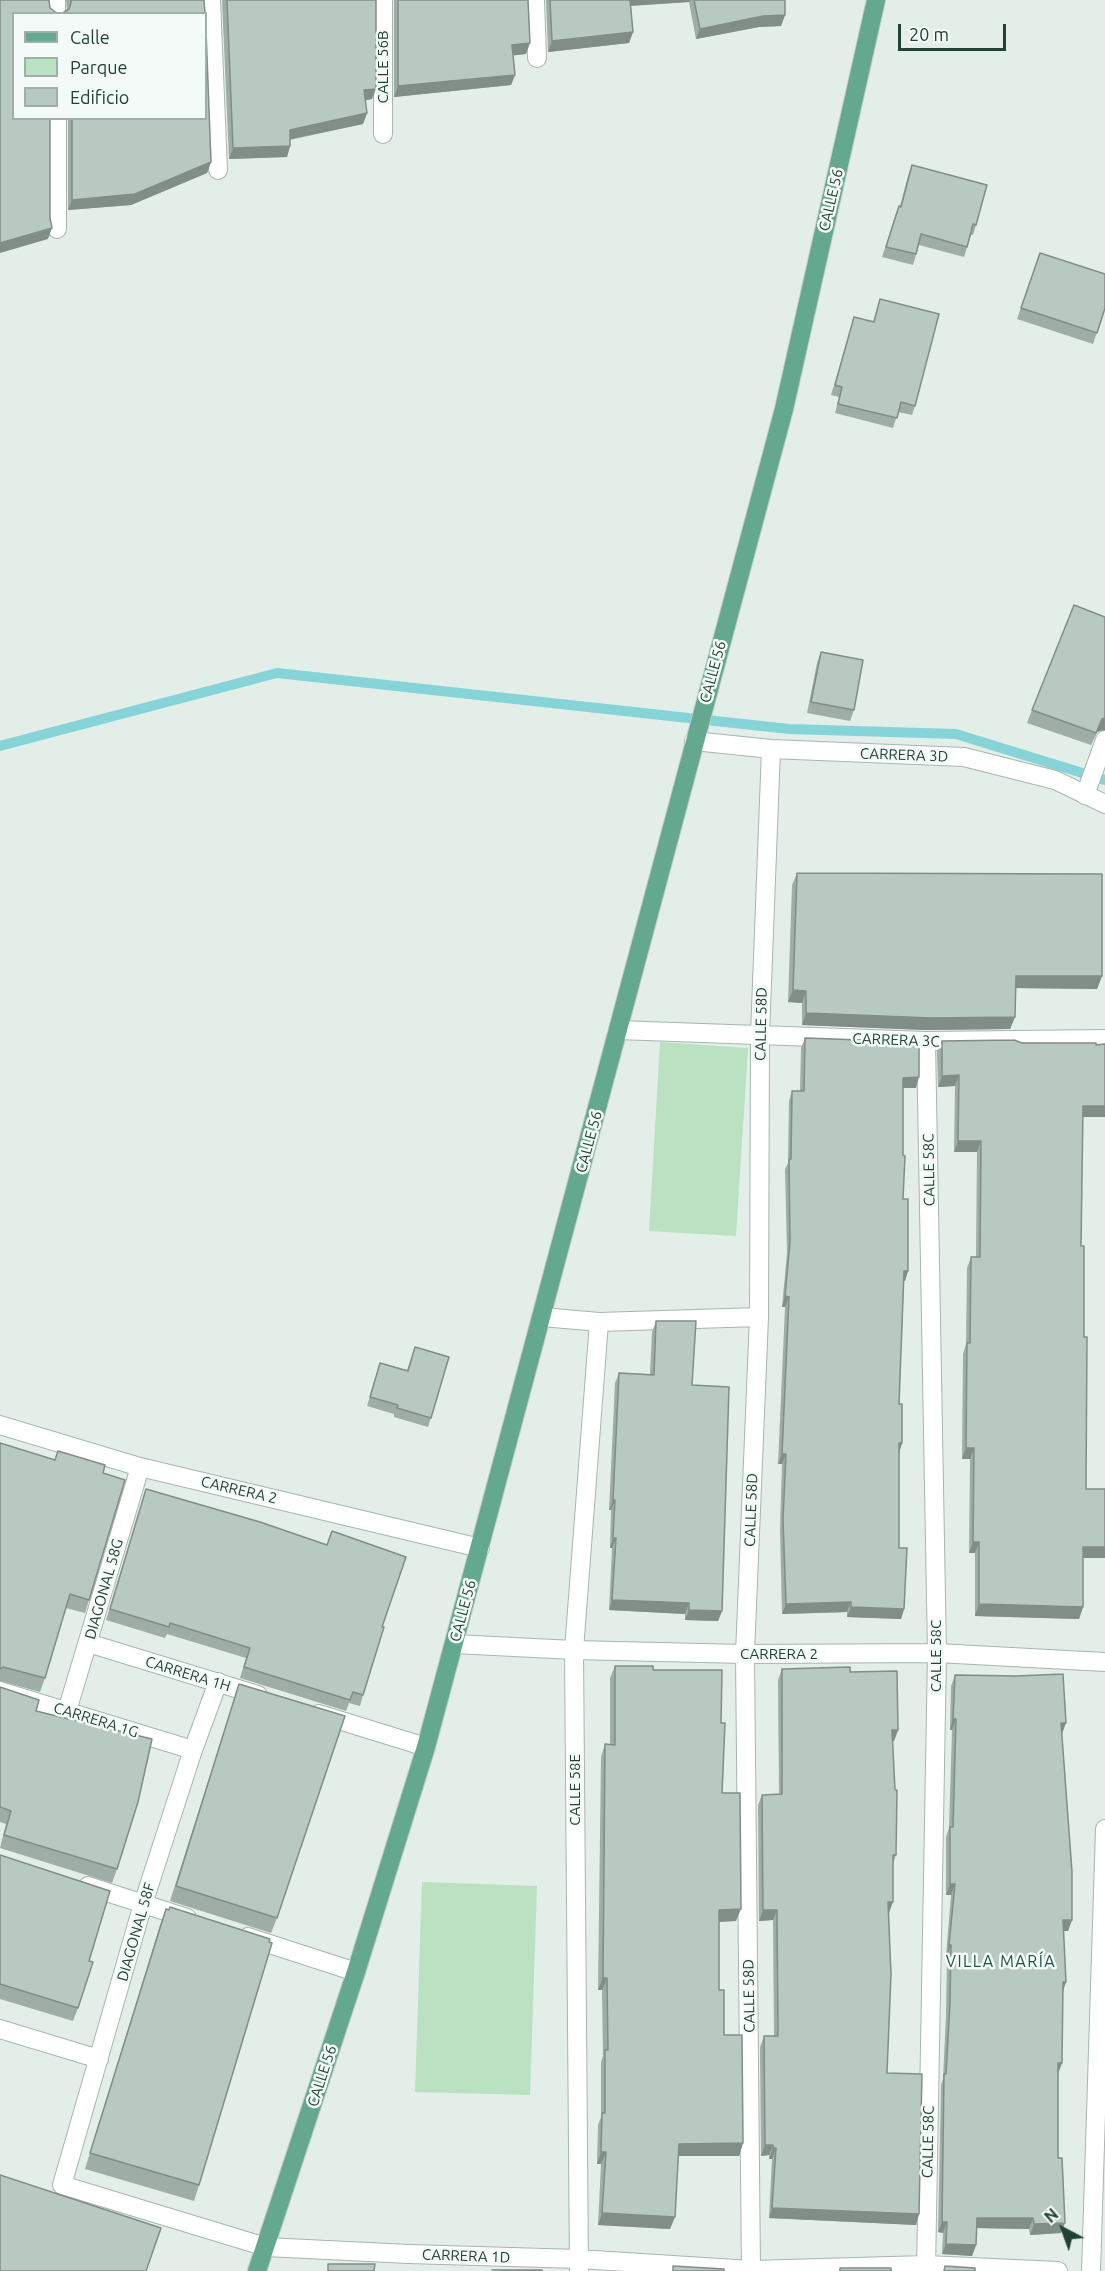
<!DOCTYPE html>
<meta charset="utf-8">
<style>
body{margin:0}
#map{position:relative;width:1105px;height:2271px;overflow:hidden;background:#e3eee8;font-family:Ubuntu,sans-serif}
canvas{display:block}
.legend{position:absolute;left:12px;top:12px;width:195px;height:108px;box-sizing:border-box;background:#f4faf7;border:2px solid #a0b0a9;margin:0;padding:8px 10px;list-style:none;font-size:18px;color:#214235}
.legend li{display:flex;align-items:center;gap:12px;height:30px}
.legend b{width:30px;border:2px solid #a0b0a9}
.north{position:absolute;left:1033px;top:2199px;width:60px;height:60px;-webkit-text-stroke:4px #f4faf7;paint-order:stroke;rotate:319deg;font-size:16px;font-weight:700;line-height:24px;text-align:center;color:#214235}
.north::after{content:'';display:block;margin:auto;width:21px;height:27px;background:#214235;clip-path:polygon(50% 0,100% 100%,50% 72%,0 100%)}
.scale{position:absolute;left:898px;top:24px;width:108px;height:27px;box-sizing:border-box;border:3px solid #214235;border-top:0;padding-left:8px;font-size:18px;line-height:21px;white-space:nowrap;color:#214235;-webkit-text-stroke:4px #f4faf7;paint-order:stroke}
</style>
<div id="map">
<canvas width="1105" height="2271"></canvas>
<ul class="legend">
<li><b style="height:8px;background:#64a88f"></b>Calle</li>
<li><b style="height:16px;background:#bae1c1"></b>Parque</li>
<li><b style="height:16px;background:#b8c9c1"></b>Edificio</li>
</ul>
<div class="north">N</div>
<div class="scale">20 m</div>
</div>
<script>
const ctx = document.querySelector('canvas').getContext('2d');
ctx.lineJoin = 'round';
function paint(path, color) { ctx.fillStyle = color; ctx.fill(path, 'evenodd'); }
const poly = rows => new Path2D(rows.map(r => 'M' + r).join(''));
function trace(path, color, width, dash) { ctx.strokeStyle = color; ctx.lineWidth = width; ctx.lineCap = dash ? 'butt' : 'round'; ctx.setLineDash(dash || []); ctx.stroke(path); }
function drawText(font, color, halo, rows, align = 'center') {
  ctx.font = font + ' Ubuntu,sans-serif'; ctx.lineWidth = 5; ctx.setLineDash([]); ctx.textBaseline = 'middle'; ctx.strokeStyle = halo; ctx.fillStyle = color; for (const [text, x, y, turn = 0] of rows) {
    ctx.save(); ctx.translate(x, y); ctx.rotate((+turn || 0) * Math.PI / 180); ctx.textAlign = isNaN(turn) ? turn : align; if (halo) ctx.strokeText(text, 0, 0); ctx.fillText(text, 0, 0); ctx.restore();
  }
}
paint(poly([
 [660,1042,748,1048,736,1236,649,1231],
 [422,1882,537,1886,530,2095,415,2092]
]), '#bae1c1');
trace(poly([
 [0,746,277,673,789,729,956,734,1105,780]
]), '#86d4d8', 10);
const minor = poly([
 [56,0,56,14],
 [211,0,218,170],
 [383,0,383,134],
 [535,0,537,58],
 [57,118,57,229],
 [694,741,771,749,964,757,1055,780,1105,804],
 [1085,795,1105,740],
 [618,1030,926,1041,1105,1039],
 [542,1317,599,1322,759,1317],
 [0,1425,140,1467,480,1548],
 [88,1643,258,1695],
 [454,1644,574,1650,745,1654,937,1653,1105,1662],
 [218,1682,193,1750,143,1904,62,2185,266,2247,409,2254,579,2259,751,2270,926,2265,1058,2271],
 [0,1691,193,1750],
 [67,1711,140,1467],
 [319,1714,426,1747],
 [88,1886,187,1918],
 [248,1937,356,1972],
 [0,2029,99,2059],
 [579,2271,574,1650,599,1322],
 [751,2271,745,1654,759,1317,760,1035,771,749],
 [926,2271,937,1653,926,1041],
 [1091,2271,1105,1829]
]);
const major = poly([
 [257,2271,356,1972,426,1747,784,409,876,0]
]);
trace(minor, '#a5b7af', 20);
trace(major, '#c1cac6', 20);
trace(minor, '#fff', 18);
trace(major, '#64a88f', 18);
paint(poly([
 [66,0,204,0,67,10],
 [222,0,376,0,372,99,365,100,367,113,363,124,290,140,290,146,287,157,229,159],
 [394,0,528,0,526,54,513,55,515,75,511,85,394,97],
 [546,0,785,0,785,15,781,26,759,27,696,39,689,2,631,6,633,32,629,43,548,52],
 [68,118,206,118,211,162,207,173,131,205,68,210],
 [912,165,976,225,973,235,971,235,964,257,919,245,913,265,882,257,895,216,899,206,900,206,908,176],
 [1040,253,1105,308,1093,344,1017,319],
 [880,299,915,406,912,415,898,412,893,428,835,413,839,397,831,395,854,317,873,322],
 [821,652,854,710,850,721,807,713,817,663],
 [1032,710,1097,732,1091,745,1027,723],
 [797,873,1102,976,1097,989,1015,988,1015,1017,1010,1029,926,1030,802,1025,802,1003,788,1002,792,885],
 [805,1038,916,1088,903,1088,903,1199,908,1271,905,1281,904,1281,899,1404,902,1443,899,1453,899,1548,904,1609,901,1619,847,1617,847,1612,782,1614,780,1529,782,1464,778,1464,785,1307,782,1307,787,1253,785,1169,788,1163,789,1101,792,1091,800,1091,801,1048],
 [942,1041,1105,1044,1105,1117,1083,1117,1081,1246,1086,1489,1105,1558,1083,1558,1083,1607,1079,1619,975,1616,975,1553,969,1553,970,1459,962,1459,963,1354,966,1344,967,1268,971,1257,976,1257,977,1152,954,1152,955,1086,938,1087,937,1052],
 [656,1321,692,1385,722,1611,718,1621,685,1620,685,1614,609,1610,612,1548,610,1548,611,1510,609,1510,615,1383,619,1373,650,1374,652,1332],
 [415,1347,431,1418,428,1427,394,1417,394,1414,367,1406,380,1363,407,1370],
 [0,1443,54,1460,58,1451,103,1473,89,1600,85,1613,66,1608,45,1678,40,1692,0,1681],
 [146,1489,382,1627,363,1695,360,1706,349,1703,346,1711,240,1678,246,1658,167,1634,165,1638,106,1620],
 [615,1666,653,1670,721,1723,722,1793,736,1921,719,1922,719,1990,724,2035,743,2143,739,2156,678,2156,670,2229,598,2225,601,2164,597,2164,598,2125,601,2117,601,2062,603,2056,602,1990,598,1990,601,1757,605,1744,610,1745,610,1678],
 [782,1669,850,1672,898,1730,894,1741,892,1741,896,1855,893,1864,889,1913,887,2073,919,2214,916,2225,769,2218,772,2159,769,2159,769,2155,761,2156,760,2047,764,2036,774,2036,773,1920,759,1921,758,1805,762,1795,779,1794,778,1680],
 [955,1675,1061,1734,1072,1920,1068,1931,1063,1931,1066,1982,1063,1992,1058,2074,1058,2158,1061,2233,1030,2235,1029,2229,976,2228,976,2245,972,2256,942,2254,943,2233,938,2232,941,2085,943,2079,946,2014,947,1956,946,1956,951,1895,946,1895,946,1837,949,1828,952,1730,950,1730,951,1686],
 [239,1684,277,1918,271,1933,170,1901],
 [0,1687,36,1711,117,1869,112,1883,0,1848,6,1824,0,1822],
 [0,1855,89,1961,78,2008,73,2021,0,1999],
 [166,1909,199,2185,194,2201,85,2169,160,1925]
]), '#9eada6');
paint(poly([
 [628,0,690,0,689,2,626,6],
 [785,15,781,26,759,27,696,39,700,29,763,16],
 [633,32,629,43,548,52,552,41],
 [530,43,526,54,508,56,512,45],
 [515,75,511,85,394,97,398,86],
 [376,89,372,99,360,101,364,90],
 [367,113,363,124,286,140,290,130],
 [290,146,287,157,229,159,233,148],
 [211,162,207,173,131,205,68,210,72,200],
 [52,228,48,239,0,253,0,243],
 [1105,718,1105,730,1097,732,1091,745,1102,719],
 [1016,976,1102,976,1097,989,1011,988],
 [793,990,806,991,802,1003,788,1002],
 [806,1013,1015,1017,1010,1029,926,1030,802,1025],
 [959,1075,955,1086,938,1087,942,1076],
 [919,1077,916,1088,899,1088,903,1078],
 [1083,1106,1105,1106,1105,1117,1079,1117],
 [958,1141,981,1141,977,1152,954,1152],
 [904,1271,908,1271,905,1281,900,1281],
 [785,1296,789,1297,785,1307,782,1307],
 [899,1443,902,1443,899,1453],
 [966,1448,974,1448,970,1459,962,1459],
 [782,1454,786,1454,782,1464,778,1464],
 [613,1500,615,1500,611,1510,609,1510],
 [613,1538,616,1538,612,1548,610,1548],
 [973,1542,979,1542,975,1553,969,1553],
 [1083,1547,1105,1547,1105,1558,1079,1558],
 [612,1600,689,1603,685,1614,609,1610],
 [851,1602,847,1612,782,1614,786,1604],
 [979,1604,1083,1607,1079,1619,975,1616],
 [851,1607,904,1609,901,1619,847,1617],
 [689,1610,722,1611,718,1621,685,1620],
 [953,1719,956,1719,952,1730,950,1730],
 [1061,1723,1066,1723,1062,1734],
 [892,1730,898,1730,894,1741,888,1741],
 [950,1884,955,1884,951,1895,946,1895],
 [888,1902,893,1902,889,1913],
 [741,1909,736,1921,715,1922,719,1910],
 [763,1910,777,1910,773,1920,759,1921],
 [1063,1920,1072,1920,1068,1931,1059,1931],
 [949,1945,951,1945,947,1956,946,1956],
 [603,1978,607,1978,602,1990,598,1990],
 [1063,1982,1066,1982,1062,1993],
 [1058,2063,1062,2063,1058,2074],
 [743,2143,739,2156,674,2156,679,2144],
 [765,2145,773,2145,769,2155,761,2156],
 [773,2148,776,2148,772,2159,769,2159],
 [601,2152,606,2152,601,2164,597,2164],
 [772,2208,919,2214,916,2225,769,2218],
 [602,2213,675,2217,670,2229,598,2225],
 [977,2218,1033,2218,1029,2229,973,2228],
 [942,2222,947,2222,943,2233,938,2232],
 [1065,2223,1061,2233,1030,2235,1034,2224],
 [946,2244,976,2245,972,2256,942,2254]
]), '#818d87');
const building = poly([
 [0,0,49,0,50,8,58,14,14,14,14,118,50,118,50,218,52,228,0,243,0,0],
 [71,0,204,0,205,14,61,14,69,9,71,3,71,0],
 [227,0,376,0,376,89,364,90,367,113,290,130,290,146,233,148,227,0],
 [398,0,528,0,530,43,512,45,515,75,398,86,398,0],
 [550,0,630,0,633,32,552,41,550,0],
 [694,0,785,0,785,15,763,16,700,29,694,0],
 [206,30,211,162,135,194,72,200,72,118,206,118,206,30],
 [912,165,987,185,976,225,973,224,967,247,921,234,916,254,886,247,899,206,901,207,912,165],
 [1040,253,1105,274,1105,308,1097,333,1021,308,1040,253],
 [880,299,939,314,915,406,901,402,897,418,838,404,842,387,835,385,854,317,874,322,880,299],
 [1074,605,1105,617,1105,718,1102,719,1096,733,1032,710,1074,605],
 [821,652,863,660,854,710,811,702,821,652],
 [797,873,1102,874,1102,976,1016,976,1015,1017,931,1018,806,1013,806,991,793,990,797,873],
 [805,1038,919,1042,919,1077,903,1078,903,1155,905,1156,903,1199,908,1199,908,1271,904,1271,899,1404,902,1404,902,1443,899,1443,899,1548,907,1548,904,1609,851,1607,851,1602,786,1604,783,1519,786,1454,782,1454,789,1297,785,1296,790,1242,789,1159,791,1159,792,1091,804,1091,805,1038],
 [1014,1040,1022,1043,1096,1043,1096,1045,1105,1044,1105,1106,1083,1106,1081,1246,1084,1246,1084,1337,1087,1337,1086,1489,1105,1489,1105,1547,1083,1547,1083,1607,979,1604,979,1542,973,1542,974,1448,966,1448,967,1343,970,1343,971,1257,980,1257,981,1141,958,1141,959,1075,942,1076,942,1041,1014,1040],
 [656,1321,696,1321,692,1385,729,1387,722,1611,689,1610,689,1603,612,1600,616,1538,613,1538,615,1500,613,1500,619,1373,654,1375,656,1321],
 [415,1347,449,1357,431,1418,397,1408,398,1405,370,1397,380,1363,408,1371,415,1347],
 [0,1443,55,1460,58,1451,105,1465,103,1473,125,1480,89,1600,70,1594,45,1678,3,1667,0,1669,0,1443],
 [146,1489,260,1522,327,1545,332,1531,406,1557,382,1627,384,1627,363,1695,353,1692,350,1700,244,1667,250,1648,170,1623,169,1627,110,1609,146,1489],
 [615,1666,653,1666,653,1670,722,1670,721,1723,725,1723,722,1793,740,1793,741,1909,719,1910,719,1990,724,1990,724,2035,742,2035,743,2143,679,2144,675,2217,602,2213,606,2152,601,2152,602,2113,605,2113,605,2050,608,2050,607,1978,603,1978,605,1744,615,1745,615,1666],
 [850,1667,850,1672,897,1671,898,1730,892,1730,895,1790,897,1790,896,1855,893,1855,893,1902,888,1902,891,1974,887,2073,922,2074,919,2214,772,2208,776,2148,773,2148,773,2145,765,2145,764,2036,778,2036,777,1910,763,1910,762,1795,782,1794,782,1669,850,1667],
 [1063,1674,1066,1723,1061,1723,1072,1872,1072,1920,1063,1920,1066,1982,1063,1982,1062,2063,1058,2063,1058,2158,1062,2158,1065,2223,1034,2224,1033,2218,977,2218,976,2245,946,2244,947,2222,942,2222,944,2074,946,2074,950,2003,951,1945,949,1945,955,1884,950,1884,950,1827,953,1827,956,1719,953,1719,955,1675,1016,1676,1063,1674],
 [239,1684,345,1716,277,1918,176,1886,239,1684],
 [0,1687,39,1700,36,1711,152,1739,138,1802,117,1869,4,1835,11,1811,0,1807,0,1687],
 [0,1855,110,1891,89,1961,93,1962,78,2008,0,1984,0,1855],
 [170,1907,270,1939,269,1942,272,1943,199,2185,90,2153,166,1909,169,1910,170,1907],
 [0,2175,161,2228,146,2271,0,2271,0,2175],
 [328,2264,375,2264,374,2271,328,2271,328,2264],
 [673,2266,724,2269,724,2271,673,2271,673,2266],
 [945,2266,975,2268,975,2271,944,2271,945,2266],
 [840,2268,891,2268,891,2271,840,2271,840,2268],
 [492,2270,542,2270,542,2271,492,2270]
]);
paint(building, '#b8c9c1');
trace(building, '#818d87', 1.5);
drawText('15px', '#214235', '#f4faf7', [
 ["CALLE 56B",383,67,-90],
 ["CALLE 56",831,200,-77],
 ["CALLE 56",713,672,-75],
 ["CARRERA 3D",904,755,2],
 ["CALLE 58D",761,1024,-89],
 ["CARRERA 3C",896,1040,2],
 ["CALLE 56",589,1142,-75],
 ["CALLE 58C",929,1170,-91],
 ["CARRERA 2",239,1490,13],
 ["CALLE 58D",751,1510,-88],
 ["DIAGONAL 58G",104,1589,-74],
 ["CALLE 56",463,1611,-75],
 ["CARRERA 2",779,1654],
 ["CALLE 58C",936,1656,-90],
 ["CARRERA 1H",188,1674,17],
 ["CARRERA 1G",96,1720,17],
 ["CALLE 58E",575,1790,-90],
 ["DIAGONAL 58F",136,1932,-74],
 ["CALLE 58D",749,1996,-91],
 ["CALLE 56",322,2076,-72],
 ["CALLE 58C",928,2142,-89],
 ["CARRERA 1D",466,2256,2]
]);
ctx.letterSpacing = '1.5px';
drawText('16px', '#1a5641', '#f4faf7', [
 ["VILLA MARÍA",1001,1962]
]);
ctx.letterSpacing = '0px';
</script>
